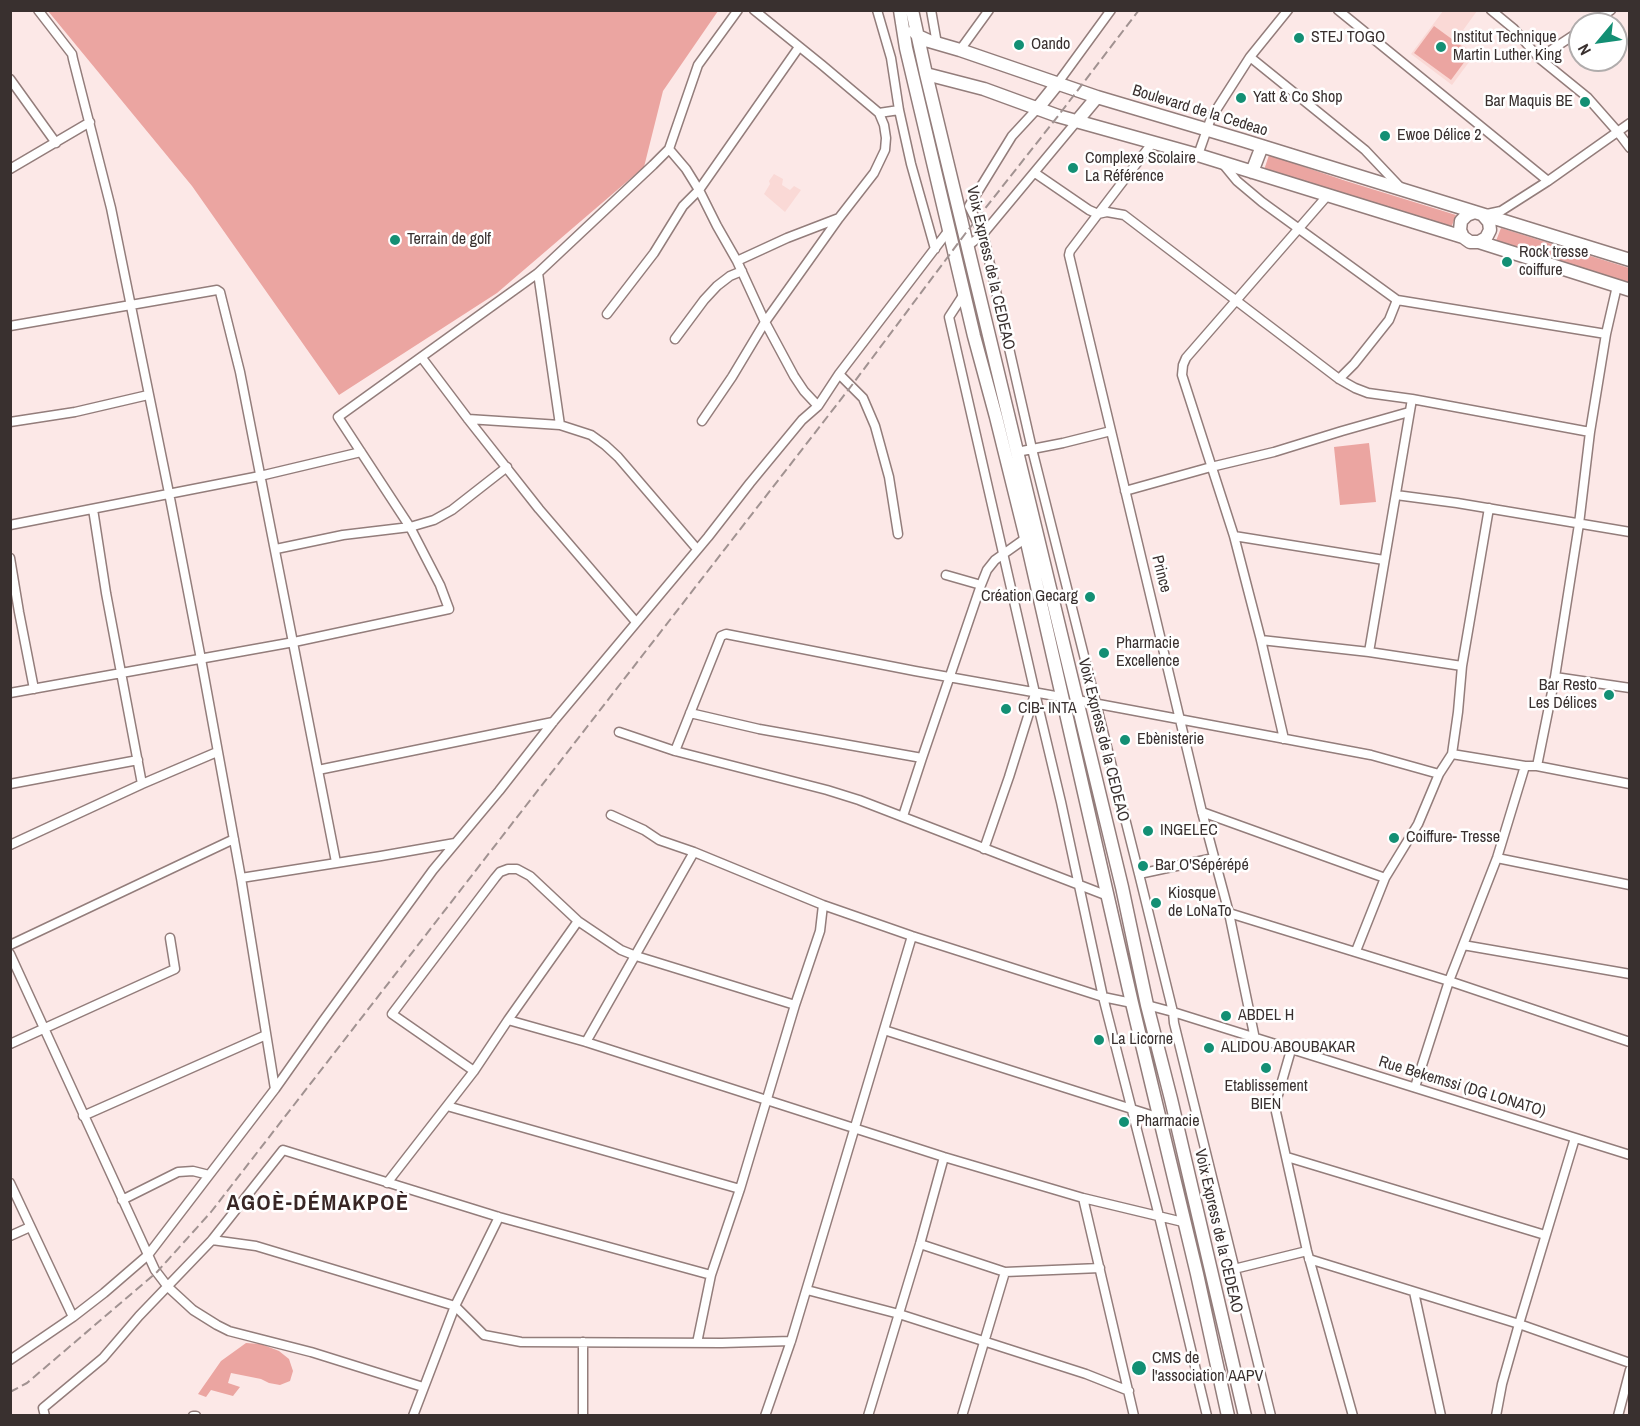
<!DOCTYPE html>
<meta charset="utf-8">
<style>
body{margin:0}
#map{position:relative;width:1640px;height:1426px;overflow:hidden;background:#fce8e7;font-family:"Archivo Narrow",sans-serif}
canvas{display:block}
.frame{position:absolute;inset:0;border:12px solid #39302f;pointer-events:none}
.north{position:absolute;left:1568px;top:12px;width:60px;height:60px;box-sizing:border-box;background:#fff;border:2px solid #b0acac;border-radius:50%;rotate:241deg;font-size:16px;font-weight:700;line-height:24px;text-align:center;color:#39302f}
.north::after{content:'';display:block;margin:auto;width:21px;height:27px;background:#138f74;clip-path:polygon(50% 0,100% 100%,50% 72%,0 100%)}
</style>
<div id="map">
<canvas width="1640" height="1426"></canvas>
<div class="frame"></div>
<div class="north">N</div>
</div>
<script>
const ctx = document.querySelector('canvas').getContext('2d');
ctx.lineJoin = 'round';
function paint(path, color) { ctx.fillStyle = color; ctx.fill(path, 'evenodd'); }
const poly = rows => new Path2D(rows.map(r => 'M' + r).join(''));
function trace(path, color, width, dash) { ctx.strokeStyle = color; ctx.lineWidth = width; ctx.lineCap = dash ? 'butt' : 'round'; ctx.setLineDash(dash || []); ctx.stroke(path); }
function drawText(font, color, halo, rows, align = 'center') {
  ctx.font = font + ' "Archivo Narrow",sans-serif'; ctx.lineWidth = 5; ctx.setLineDash([]); ctx.textBaseline = 'middle'; ctx.strokeStyle = halo; ctx.fillStyle = color; for (const [text, x, y, turn = 0] of rows) {
    ctx.save(); ctx.translate(x, y); ctx.rotate((+turn || 0) * Math.PI / 180); ctx.textAlign = isNaN(turn) ? turn : align; if (halo) ctx.strokeText(text, 0, 0); ctx.fillText(text, 0, 0); ctx.restore();
  }
}
paint(poly([
 [1443,11,1477,11,1456,40,1475,54,1452,85,1411,54],
 [774,174,783,179,782,185,790,190,794,186,801,190,785,212,764,194,770,184,769,181]
]), '#fad9d6');
paint(poly([
 [48,11,718,11,663,91,644,167,497,293,339,395,192,186],
 [1434,26,1471,53,1451,80,1414,53],
 [1269,155,1346,181,1456,215,1451,228,1264,170],
 [1501,228,1629,268,1629,283,1496,241],
 [1369,443,1376,502,1340,505,1334,447],
 [246,1343,261,1344,279,1351,289,1359,293,1371,290,1381,280,1385,269,1383,261,1379,231,1373,228,1383,240,1387,233,1396,211,1390,206,1397,198,1394,221,1361]
]), '#eba5a1');
const minor = poly([
 [38,10,72,54,73,59,111,208,169,493,201,659,241,878,275,1089],
 [754,10,822,65,879,113,899,110],
 [877,10,891,58,899,110,911,164,935,249],
 [931,10,937,44],
 [1338,10,1548,181],
 [1491,10,1514,29,1539,58,1587,97,1617,131,1630,148],
 [1591,24,1611,10],
 [960,50,989,10],
 [1250,57,1365,150,1400,187],
 [1539,58,1580,31],
 [10,79,56,143],
 [1057,84,1111,10],
 [1037,109,1012,136,969,206,983,234,1032,449,1139,874,1173,1012,1174,1023,1271,1416],
 [1153,142,1098,214,1070,251,1069,255,1202,812,1229,913,1255,1039],
 [669,149,686,169,699,190,717,226,737,261,765,322,794,376,804,391,818,406],
 [1198,155,1211,118,1250,57,1288,10],
 [1223,164,1237,181,1262,202,1397,300,1606,334],
 [10,169,90,122],
 [1035,173,1089,210,1098,214,1107,212,1124,215,1339,379,1355,388,1368,393,1412,399,1590,432],
 [1487,214,1501,211,1548,181,1630,123],
 [968,246,983,234,1077,121],
 [737,261,787,238,839,218],
 [538,273,560,425],
 [964,294,949,317,1035,693,1061,802,1103,997,1159,1216,1207,1416],
 [607,314,654,253,683,206,699,190,799,47],
 [10,326,217,290,220,292,240,372,336,862],
 [675,339,704,300,717,286,730,276,742,271],
 [422,358,468,419,539,509,636,622],
 [839,374,863,398,875,426,889,477,898,534],
 [1339,379,1354,364,1389,320,1397,300],
 [468,419,560,425,591,435,605,445,618,457,697,549],
 [702,421,732,377,765,322,839,218,874,173,885,150,886,138,884,125,879,113],
 [10,422,75,412,148,395],
 [1017,452,1063,443,1111,431],
 [1125,491,1211,467,1274,452,1342,431,1409,412],
 [1396,495,1457,503,1630,532],
 [93,509,106,593,142,784],
 [10,525,260,476,361,452],
 [1234,536,1384,560],
 [276,549,343,535,410,527,434,520,452,510,507,467],
 [10,558,19,612,34,689],
 [946,575,981,585],
 [1261,640,1369,652,1462,666],
 [1369,652,1412,399],
 [1555,677,1630,688],
 [10,693,294,642,449,609,440,585,410,527,338,417,538,273,653,165,669,149,698,65,738,10],
 [1077,700,1371,755,1439,774],
 [690,713,759,729,922,758],
 [619,732,675,751,827,790,859,800,1108,896],
 [1284,739,1261,640,1234,536,1182,375,1183,365,1186,358,1327,196],
 [675,751,721,636,726,634,915,671,1061,697],
 [1452,754,1525,766,1537,766,1630,784],
 [1537,766,1555,677,1579,524,1590,432,1606,334,1617,286],
 [318,770,553,722],
 [10,784,138,760],
 [1202,812,1385,878],
 [611,815,644,830,659,840,694,852,823,905,912,936,1103,997,1132,1003],
 [903,816,922,758,981,585,987,570,995,560,1026,538],
 [10,845,142,784,217,752],
 [984,849,1009,777,1035,694],
 [1497,858,1630,885],
 [1139,874,1214,858],
 [241,878,381,856,455,843],
 [1229,913,1449,981,1630,1042],
 [10,945,234,839],
 [1463,945,1630,974],
 [1356,951,1385,878,1418,824,1439,774,1452,754,1458,712,1462,666,1489,508],
 [10,954,155,1270,168,1287,193,1310,217,1325,229,1331,311,1352,423,1387],
 [1147,1005,1173,1012,1630,1155],
 [508,1020,586,1042,944,1157,1083,1198,1183,1222],
 [884,1030,1160,1118],
 [586,1042,694,852],
 [10,1044,175,969,170,938],
 [1291,1050,1276,1102,1276,1112,1307,1251,1353,1416],
 [474,1071,392,1014,495,878,500,872,508,869,517,869,530,876,578,921,621,950,636,956,795,1005],
 [1415,1087,1449,981,1497,858,1525,766],
 [447,1106,740,1189],
 [83,1116,266,1035],
 [1287,1157,1545,1235],
 [10,1183,73,1317],
 [387,1183,474,1071,508,1020,578,921],
 [1083,1198,1134,1416],
 [122,1200,178,1172,193,1171,209,1175],
 [10,1236,30,1227],
 [212,1240,256,1246,455,1306,484,1335,521,1342,722,1343,791,1341],
 [920,1244,1005,1272],
 [1309,1259,1519,1324,1630,1363],
 [1234,1269,1307,1251],
 [807,1290,899,1314,1086,1374,1129,1391],
 [1414,1292,1441,1416],
 [697,1343,711,1275,740,1189,795,1005,820,931,823,905],
 [10,1360,73,1317,104,1293,148,1255,275,1089,323,1021,433,870,499,791,553,722,708,537,750,483,802,420,818,406,839,374,949,230],
 [45,1416,43,1408,103,1358,139,1316,212,1240,283,1150,499,1217,711,1275],
 [193,1416,196,1416],
 [413,1416,455,1306,499,1217],
 [583,1416,583,1342],
 [765,1416,791,1341,912,936],
 [868,1416,920,1244,944,1157],
 [962,1416,1005,1272,1100,1268],
 [1496,1416,1502,1384,1519,1324,1575,1138],
 [1618,1416,1630,1370]
]);
const primary = poly([
 [900,10,906,48,974,336,996,417,1026,538,1132,1003,1197,1274,1228,1416],
 [912,10,926,74,1122,887,1147,1005,1171,1099,1245,1416],
 [914,31,918,36,929,41,960,50,1097,97,1242,140,1630,260],
 [926,74,984,89,1058,116,1198,155,1463,237,1470,242,1479,242,1630,290],
 [1037,109,1057,84],
 [1077,121,1097,97],
 [1252,172,1262,146],
 [1463,237,1460,230,1461,221,1467,215,1475,212],
 [1479,242,1486,238,1490,230,1489,222,1483,215]
]);
trace(minor, '#937d7b', 11);
trace(primary, '#937d7b', 15);
trace(minor, '#fff', 8);
trace(primary, '#fff', 12);
trace(poly([
 [10,1392,27,1383,157,1272,211,1212,852,385,965,234,1058,116,1139,10]
]), '#a19291', 2, [9, 4.5]);
for (const [x, y, r, color] of [
 [1299,38,6,"#138f74"],
 [1019,45,6,"#138f74"],
 [1441,47,6,"#138f74"],
 [1241,98,6,"#138f74"],
 [1585,102,6,"#138f74"],
 [1385,136,6,"#138f74"],
 [1073,168,6,"#138f74"],
 [395,240,6,"#138f74"],
 [1507,262,6,"#138f74"],
 [1090,597,6,"#138f74"],
 [1104,653,6,"#138f74"],
 [1609,695,6,"#138f74"],
 [1006,709,6,"#138f74"],
 [1125,740,6,"#138f74"],
 [1148,831,6,"#138f74"],
 [1394,838,6,"#138f74"],
 [1143,866,6,"#138f74"],
 [1156,903,6,"#138f74"],
 [1226,1016,6,"#138f74"],
 [1099,1040,6,"#138f74"],
 [1209,1048,6,"#138f74"],
 [1266,1068,6,"#138f74"],
 [1124,1122,6,"#138f74"],
 [1139,1368,8,"#138f74"]
]) { const dot = new Path2D(); dot.arc(x, y, r, 0, 2 * Math.PI); ctx.fillStyle = color; ctx.fill(dot); trace(dot, '#fff', 2); }
drawText('16px', '#39302f', '#fff', [
 ["STEJ TOGO",1311,38],
 ["Institut Technique",1453,38],
 ["Martin Luther King",1453,56],
 ["Oando",1031,45],
 ["Yatt & Co Shop",1253,98],
 ["Bar Maquis BE",1573,102,"right"],
 ["Ewoe Délice 2",1397,136],
 ["Complexe Scolaire",1085,159],
 ["La Référence",1085,177],
 ["Terrain de golf",407,240],
 ["Rock tresse",1519,253],
 ["coiffure",1519,271],
 ["Création Gecarg",1078,597,"right"],
 ["Pharmacie",1116,644],
 ["Excellence",1116,662],
 ["Bar Resto",1597,686,"right"],
 ["Les Délices",1597,704,"right"],
 ["CIB- INTA",1018,709],
 ["Ebènisterie",1137,740],
 ["INGELEC",1160,831],
 ["Coiffure- Tresse",1406,838],
 ["Bar O'Sépérépé",1155,866],
 ["Kiosque",1168,894],
 ["de LoNaTo",1168,912],
 ["ABDEL H",1238,1016],
 ["La Licorne",1111,1040],
 ["ALIDOU ABOUBAKAR",1221,1048],
 ["Etablissement",1266,1087,"center"],
 ["BIEN",1266,1105,"center"],
 ["Pharmacie",1136,1122],
 ["CMS de",1152,1359],
 ["l'association AAPV",1152,1377]
], 'left');
drawText('16px', '#39302f', '#fff', [
 ["Boulevard de la Cedeao",1200,111,17],
 ["Voix Express de la CEDEAO",990,268,77],
 ["Prince",1161,574,76],
 ["Voix Express de la CEDEAO",1103,740,76],
 ["Rue Bekemssi (DG LONATO)",1462,1087,17],
 ["Voix Express de la CEDEAO",1218,1231,77]
]);
ctx.letterSpacing = '1.5px';
drawText('bold 22px', '#382625', '#fff', [
 ["AGOÈ-DÉMAKPOÈ",318,1204]
]);
ctx.letterSpacing = '0px';
</script>
